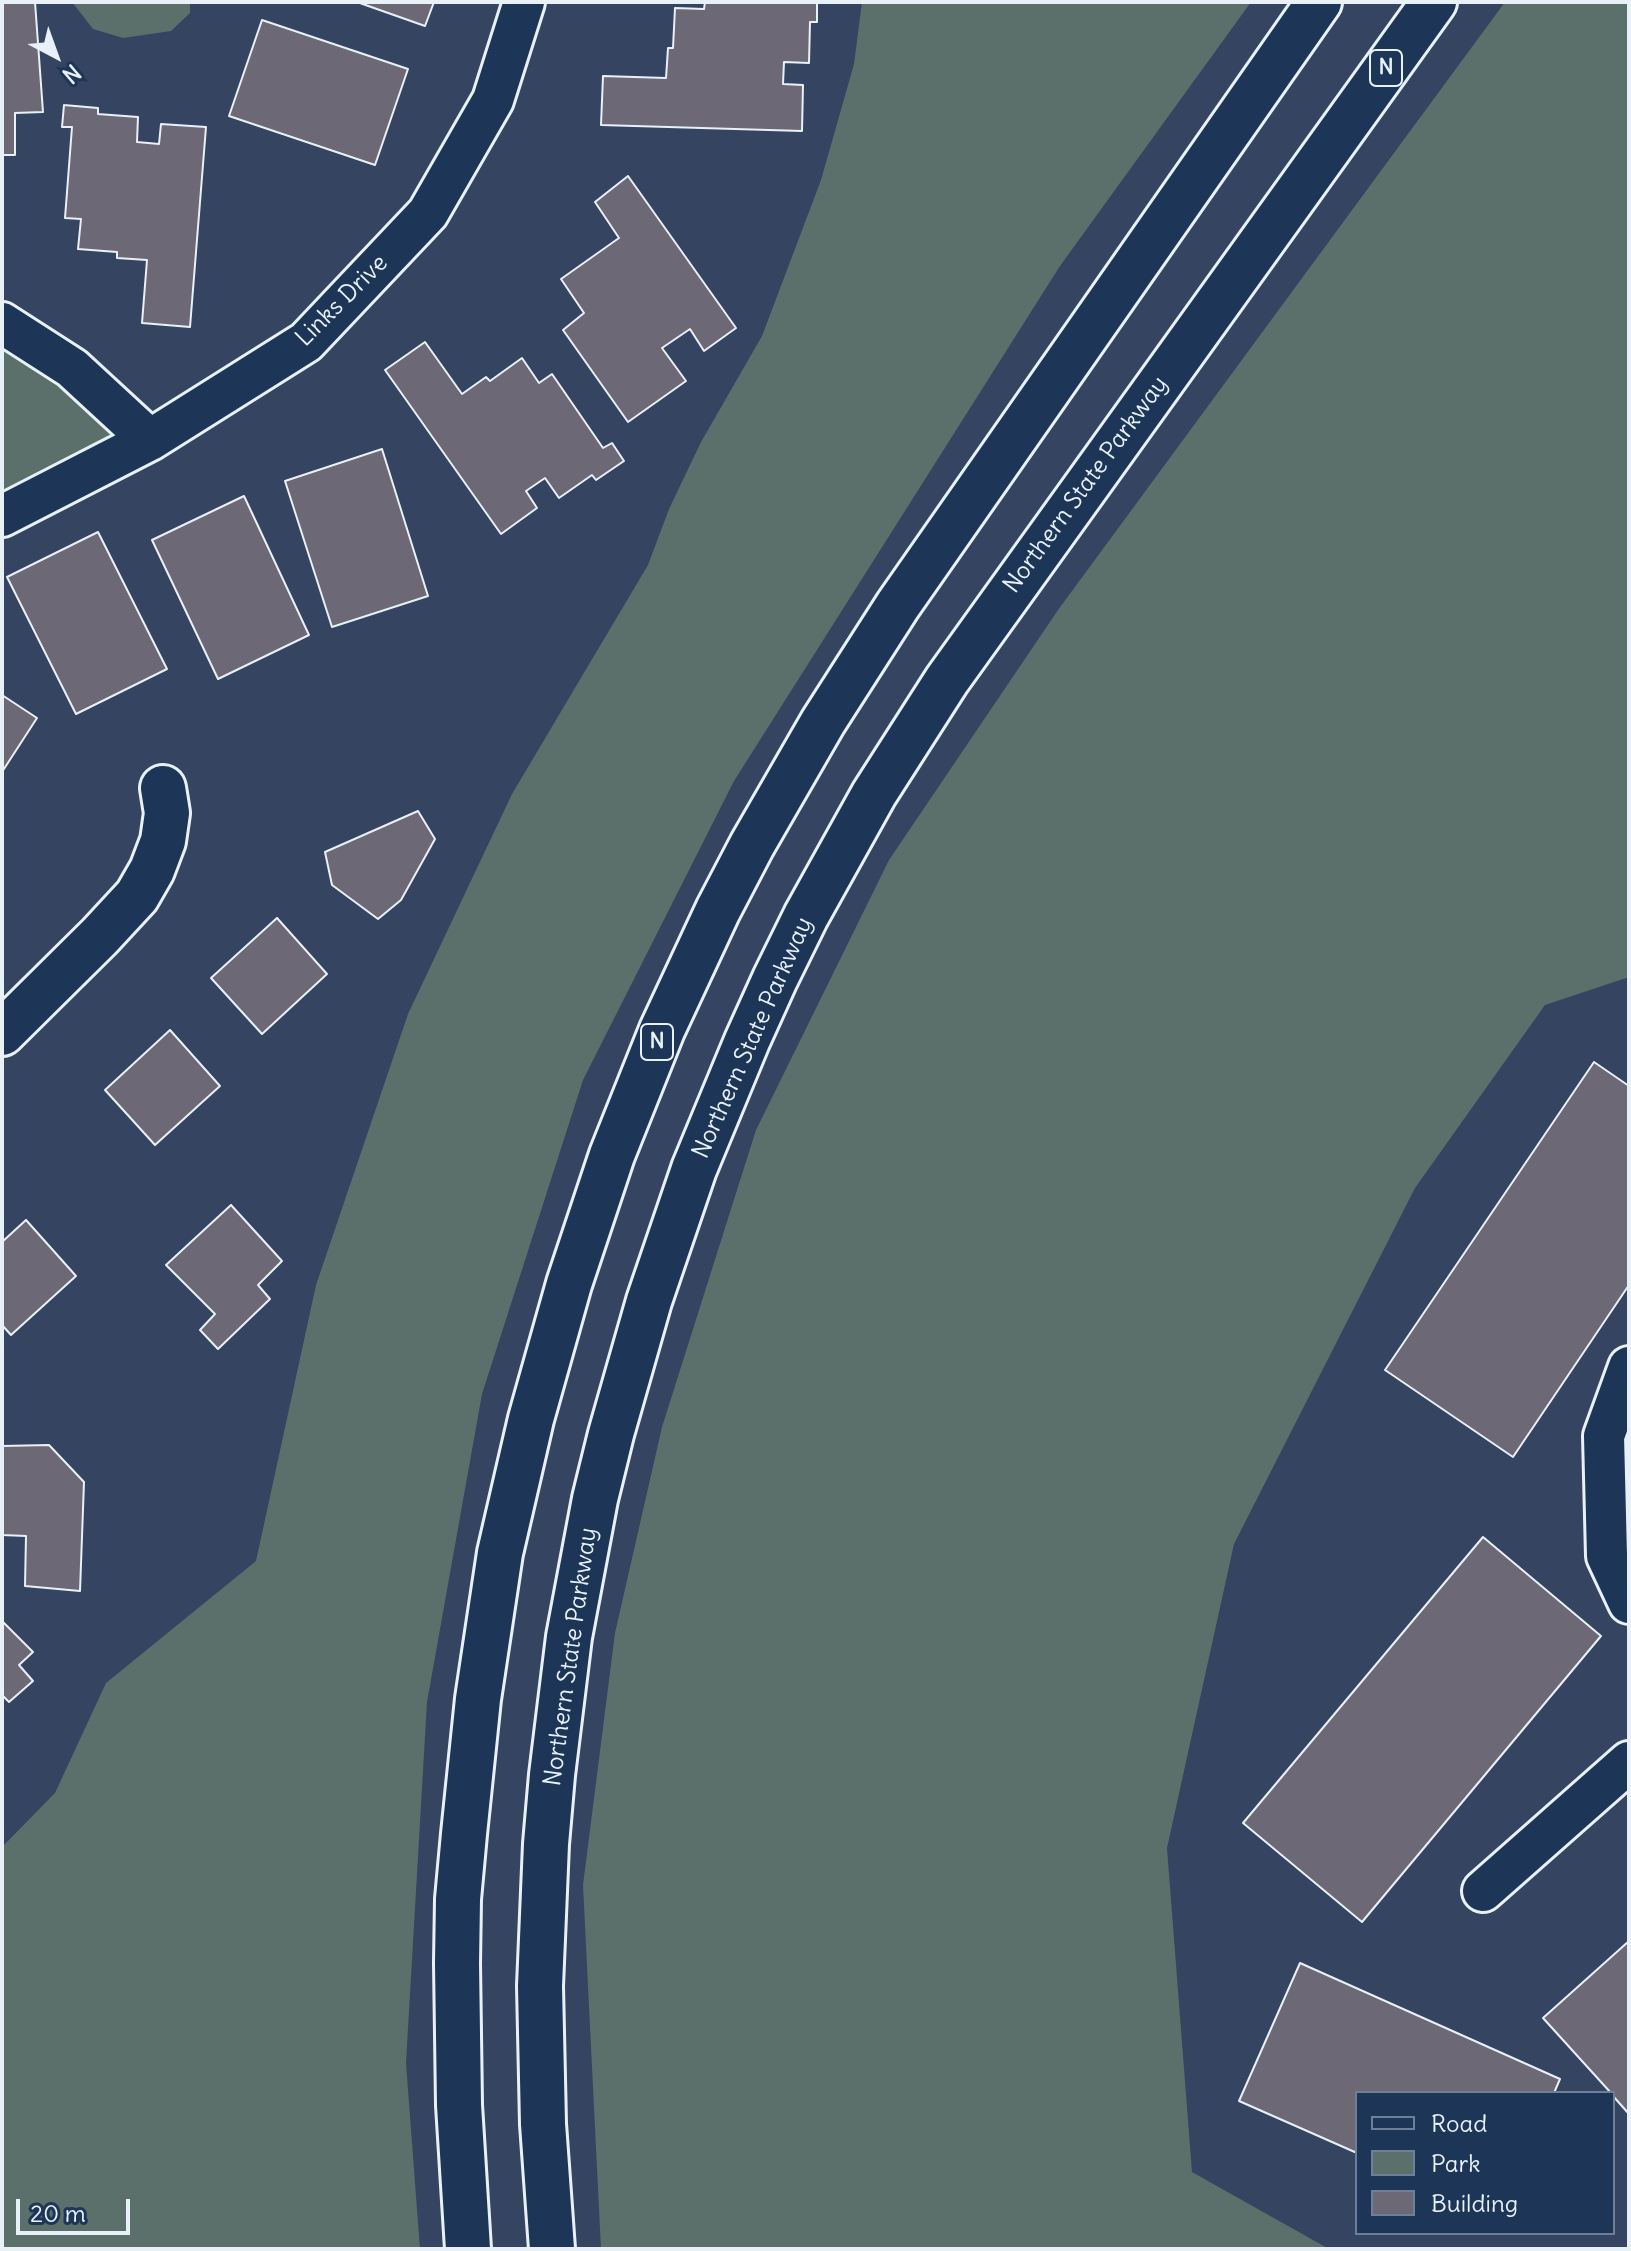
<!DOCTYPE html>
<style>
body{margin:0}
#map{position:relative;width:1631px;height:2251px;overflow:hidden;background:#354460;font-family:Delius,sans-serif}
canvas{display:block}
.frame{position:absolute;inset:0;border:4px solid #e8f1f8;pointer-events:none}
.legend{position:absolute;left:1355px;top:2091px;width:260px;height:144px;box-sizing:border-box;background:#1d3557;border:2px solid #6e8097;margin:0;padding:10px 14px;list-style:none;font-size:24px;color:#e8f1f8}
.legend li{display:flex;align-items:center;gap:16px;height:40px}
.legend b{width:40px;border:2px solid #6e8097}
.north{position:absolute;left:16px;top:16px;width:80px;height:80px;-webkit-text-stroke:6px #1d3557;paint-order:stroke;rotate:139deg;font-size:22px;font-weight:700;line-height:32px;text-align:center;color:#e8f1f8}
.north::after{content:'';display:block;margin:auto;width:28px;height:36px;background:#e8f1f8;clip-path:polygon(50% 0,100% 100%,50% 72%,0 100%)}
.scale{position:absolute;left:16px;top:2199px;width:114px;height:36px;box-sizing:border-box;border:4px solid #e8f1f8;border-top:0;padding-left:10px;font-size:24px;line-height:28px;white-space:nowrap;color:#e8f1f8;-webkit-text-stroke:6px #1d3557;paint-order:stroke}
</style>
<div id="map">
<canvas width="1631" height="2251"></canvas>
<div class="frame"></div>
<ul class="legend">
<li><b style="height:10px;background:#1d3557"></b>Road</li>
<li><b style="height:22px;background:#5b6f6b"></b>Park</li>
<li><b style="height:22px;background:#6c6876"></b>Building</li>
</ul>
<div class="north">N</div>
<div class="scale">20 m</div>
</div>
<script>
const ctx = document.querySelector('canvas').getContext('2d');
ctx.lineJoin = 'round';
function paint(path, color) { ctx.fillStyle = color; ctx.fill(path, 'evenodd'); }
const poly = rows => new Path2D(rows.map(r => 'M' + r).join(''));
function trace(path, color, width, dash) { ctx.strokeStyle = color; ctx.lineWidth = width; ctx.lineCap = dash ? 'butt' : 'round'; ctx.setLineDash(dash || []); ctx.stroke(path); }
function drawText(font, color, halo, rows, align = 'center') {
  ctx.font = font + ' Delius,sans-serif'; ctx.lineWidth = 7; ctx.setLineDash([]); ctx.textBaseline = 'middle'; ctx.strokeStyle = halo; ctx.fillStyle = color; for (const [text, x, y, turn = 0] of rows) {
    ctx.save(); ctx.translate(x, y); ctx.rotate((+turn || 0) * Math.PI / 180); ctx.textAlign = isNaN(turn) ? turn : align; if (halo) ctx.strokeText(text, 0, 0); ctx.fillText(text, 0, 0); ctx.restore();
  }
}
paint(poly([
 [72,2,190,2,190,13,171,31,123,38,93,29],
 [862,2,1251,2,1060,266,734,781,583,1080,482,1394,427,1702,406,2063,420,2249,2,2249,2,1847,55,1793,106,1683,256,1561,316,1285,408,1014,512,794,648,565,669,509,701,442,762,336,821,180,854,64],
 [1505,2,1629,2,1629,977,1545,1005,1415,1188,1234,1544,1167,1848,1192,2172,1329,2249,601,2249,583,1885,615,1633,662,1427,756,1130,889,860,1058,610],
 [2,323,150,440,2,516]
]), '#5b6f6b');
const building = poly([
 [2,2,35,2,43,112,15,113,15,155,2,155,2,2],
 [357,2,434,2,425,26,357,2],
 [705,2,817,2,817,22,810,22,809,63,784,62,783,84,803,85,802,131,601,125,603,76,666,78,668,48,673,48,675,8,704,9,705,2],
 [262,20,408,69,375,165,229,116,262,20],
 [64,105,98,108,98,114,138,117,137,142,159,144,161,124,206,127,190,327,142,323,147,260,117,258,117,252,78,249,81,219,65,218,72,127,62,127,64,105],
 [628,176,736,328,704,351,690,329,662,348,686,381,628,422,563,330,584,313,561,279,619,238,595,202,628,176],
 [425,342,462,394,486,377,490,381,522,358,539,383,552,374,603,448,612,443,624,461,596,480,592,475,559,498,545,478,526,491,537,508,501,534,385,370,425,342],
 [382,449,428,596,332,627,285,481,382,449],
 [244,496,309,635,218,679,152,540,244,496],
 [98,532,167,669,76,714,7,577,98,532],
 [2,695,37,718,2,772,2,695],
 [418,811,435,839,401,900,378,919,332,885,325,852,418,811],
 [277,918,327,974,262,1034,211,978,277,918],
 [170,1030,220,1086,155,1145,105,1090,170,1030],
 [1594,1062,1629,1086,1629,1285,1513,1457,1385,1370,1594,1062],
 [231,1205,282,1261,258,1285,270,1299,218,1349,200,1330,215,1314,166,1265,231,1205],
 [26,1220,76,1276,11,1335,2,1325,2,1242,26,1220],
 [49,1445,84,1482,80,1591,25,1586,26,1536,2,1535,2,1446,49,1445],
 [1483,1537,1601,1636,1362,1922,1243,1823,1483,1537],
 [2,1621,33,1652,19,1665,33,1681,9,1702,2,1695,2,1621],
 [1629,1941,1629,2114,1613,2096,1613,2093,1611,2093,1543,2018,1629,1941],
 [1300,1963,1560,2079,1554,2093,1357,2093,1357,2153,1239,2101,1300,1963]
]);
paint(building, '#6c6876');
trace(building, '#e8f1f8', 2);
const street = poly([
 [2,323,72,368,150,440],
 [2,516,150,440,306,342,428,213,493,100,524,2],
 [1629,1367,1604,1436,1607,1556,1629,1603],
 [1483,1891,1629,1762]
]);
const secondary = poly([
 [2,1033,100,936,137,896,152,870,163,841,167,813,163,788]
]);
const highway = poly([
 [468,2249,459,2105,457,1963,458,1899,464,1834,478,1699,500,1553,531,1419,569,1284,612,1155,662,1030,718,910,752,845,823,722,898,605,1319,2],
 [552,2249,543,2124,540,1986,546,1844,552,1775,569,1637,595,1499,611,1434,649,1301,694,1169,747,1041,775,979,806,916,874,794,947,680,1434,2]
]);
trace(street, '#e8f1f8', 46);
trace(secondary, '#e8f1f8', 50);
trace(highway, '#e8f1f8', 50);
trace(street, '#1d3557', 40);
trace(secondary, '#1d3557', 44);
trace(highway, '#1d3557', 44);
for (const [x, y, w] of [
 [1386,68,32],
 [657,1042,32]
]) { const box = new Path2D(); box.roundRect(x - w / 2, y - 18, w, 36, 6); ctx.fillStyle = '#1d3557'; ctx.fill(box); trace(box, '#e8f1f8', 2); }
drawText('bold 22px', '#e8f1f8', null, [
 ["N",1386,68],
 ["N",657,1042]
]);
drawText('24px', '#e8f1f8', '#1d3557', [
 ["Links Drive",342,301,-45],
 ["Northern State Parkway",1086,485,-54],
 ["Northern State Parkway",753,1038,-66],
 ["Northern State Parkway",571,1657,-82]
]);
</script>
